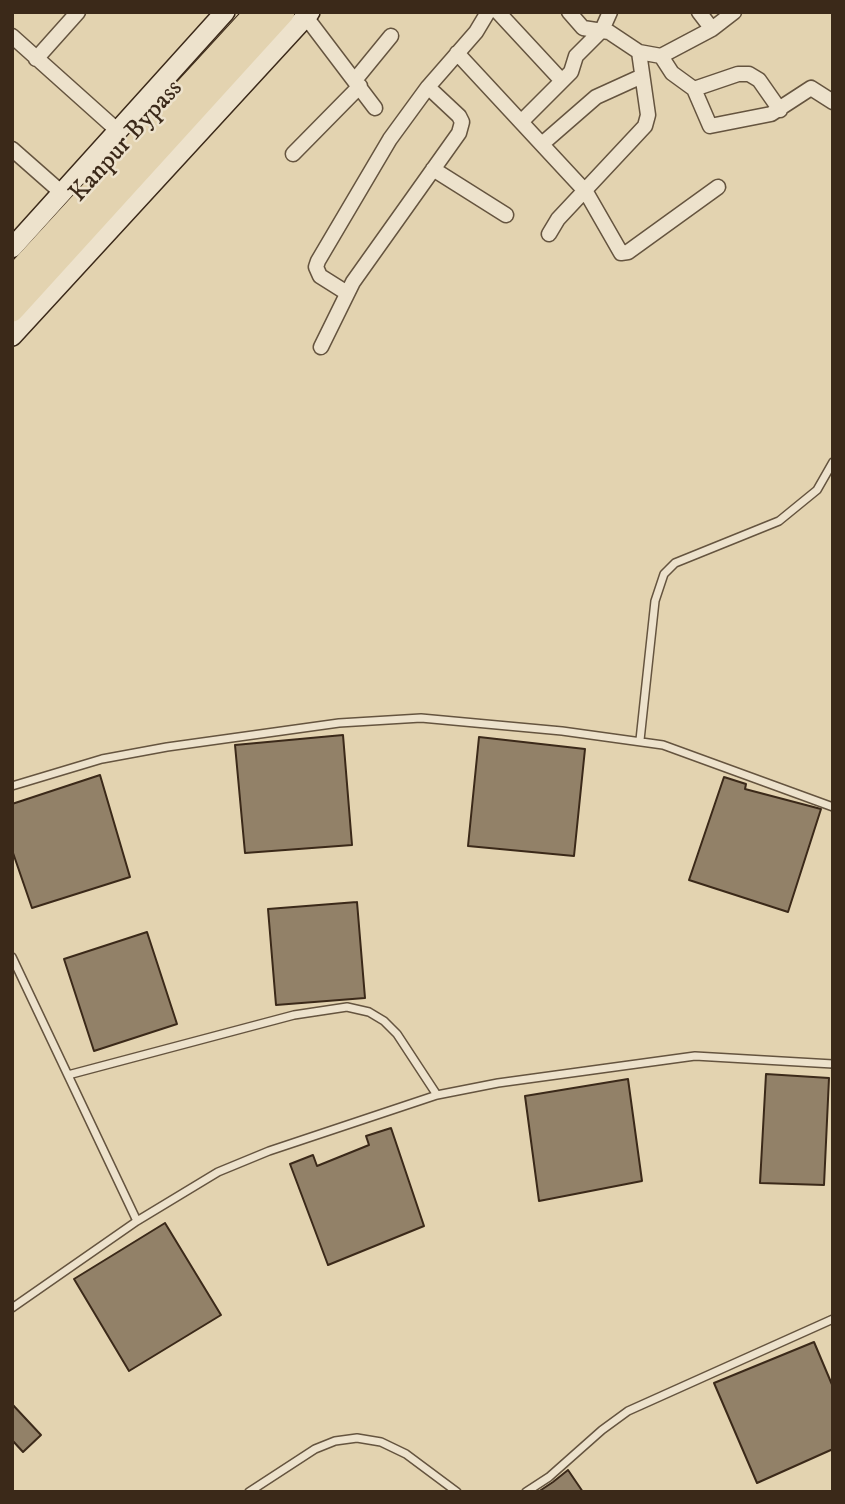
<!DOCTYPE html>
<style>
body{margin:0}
#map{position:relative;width:845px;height:1504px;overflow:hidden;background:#e3d3b0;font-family:"IM FELL DW Pica",serif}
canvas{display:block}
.frame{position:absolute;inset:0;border:14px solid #3b2919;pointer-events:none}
</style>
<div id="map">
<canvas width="845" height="1504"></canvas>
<div class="frame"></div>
</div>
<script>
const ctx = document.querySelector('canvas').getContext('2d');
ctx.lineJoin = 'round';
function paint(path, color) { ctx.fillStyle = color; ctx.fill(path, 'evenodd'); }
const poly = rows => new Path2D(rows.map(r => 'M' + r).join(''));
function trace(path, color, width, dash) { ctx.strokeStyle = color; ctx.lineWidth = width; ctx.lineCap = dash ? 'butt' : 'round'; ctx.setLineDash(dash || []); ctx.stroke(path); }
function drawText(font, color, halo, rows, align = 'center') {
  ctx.font = font + ' "IM FELL DW Pica",serif'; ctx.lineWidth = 5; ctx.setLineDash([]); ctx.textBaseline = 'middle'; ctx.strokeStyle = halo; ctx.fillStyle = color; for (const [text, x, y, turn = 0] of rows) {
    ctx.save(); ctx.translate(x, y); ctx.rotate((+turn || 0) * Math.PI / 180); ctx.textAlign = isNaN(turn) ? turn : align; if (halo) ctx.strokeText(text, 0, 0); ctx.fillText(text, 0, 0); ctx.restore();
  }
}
const building = poly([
 [343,735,352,845,245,853,235,745,343,735],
 [479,737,585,749,574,856,468,846,479,737],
 [100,775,130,877,32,908,12,850,12,804,100,775],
 [724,777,746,784,745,789,821,809,788,912,689,880,724,777],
 [357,902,365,998,276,1005,268,909,357,902],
 [147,932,177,1024,94,1051,64,959,147,932],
 [766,1074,829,1078,824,1185,760,1183,766,1074],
 [628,1079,642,1181,539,1201,525,1096,628,1079],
 [391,1128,424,1226,328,1265,290,1164,313,1155,317,1166,369,1145,366,1136,391,1128],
 [165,1223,221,1315,129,1371,74,1279,165,1223],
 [814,1342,833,1387,833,1449,757,1483,714,1383,814,1342],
 [12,1404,41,1435,23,1452,12,1440,12,1404],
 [568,1470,583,1492,538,1492,553,1482,568,1470]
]);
paint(building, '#928168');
trace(building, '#3b2919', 2);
const service = poly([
 [640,740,655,601,664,574,675,563,779,521,817,490,833,462],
 [12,786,102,759,167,747,339,723,421,718,562,731,663,745,833,807],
 [12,957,137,1221],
 [68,1075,294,1015,347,1007,369,1012,384,1021,397,1034,437,1095],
 [12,1308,137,1221,218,1172,269,1151,437,1095,498,1083,695,1056,833,1064],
 [249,1492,315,1449,335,1441,357,1438,381,1442,406,1454,457,1492],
 [526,1492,549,1477,602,1430,628,1411,833,1319]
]);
const minor = poly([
 [498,12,562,81],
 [569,12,583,28,609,32,639,52,661,56,712,29,734,12],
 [699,12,712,29],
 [306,17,375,108],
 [12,36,117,130],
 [457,53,586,192,621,253,628,252,718,187],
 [661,56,672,73,694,89,710,126,771,114,811,88,833,102],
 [36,59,78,12],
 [355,80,391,36],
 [694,89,738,74,749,74,759,80,780,110],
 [521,122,571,72,576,56,602,30,610,12],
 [542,144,596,97,640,77],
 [12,149,62,193],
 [293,154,360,86],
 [433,169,506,215],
 [549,234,558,219,645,126,648,115,639,52],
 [347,293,320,276,316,267,318,261,390,139,428,87,476,32,488,12],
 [321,347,353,282,459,133,462,122,459,116,428,87]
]);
const secondary = poly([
 [12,248,225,12],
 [12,336,310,12]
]);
const trunk = poly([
 [12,279,257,12],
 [12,310,283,12]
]);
trace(service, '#65543f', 10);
trace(minor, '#65543f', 17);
trace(secondary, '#3b2919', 22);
trace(trunk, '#3b2919', 25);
trace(service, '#ede2cc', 7);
trace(minor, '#ede2cc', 14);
trace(secondary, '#ede2cc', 19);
trace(trunk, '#e3d3b0', 23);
drawText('26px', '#3b2919', '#ede2cc', [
 ["Kanpur Bypass",127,142,-48]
]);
</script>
